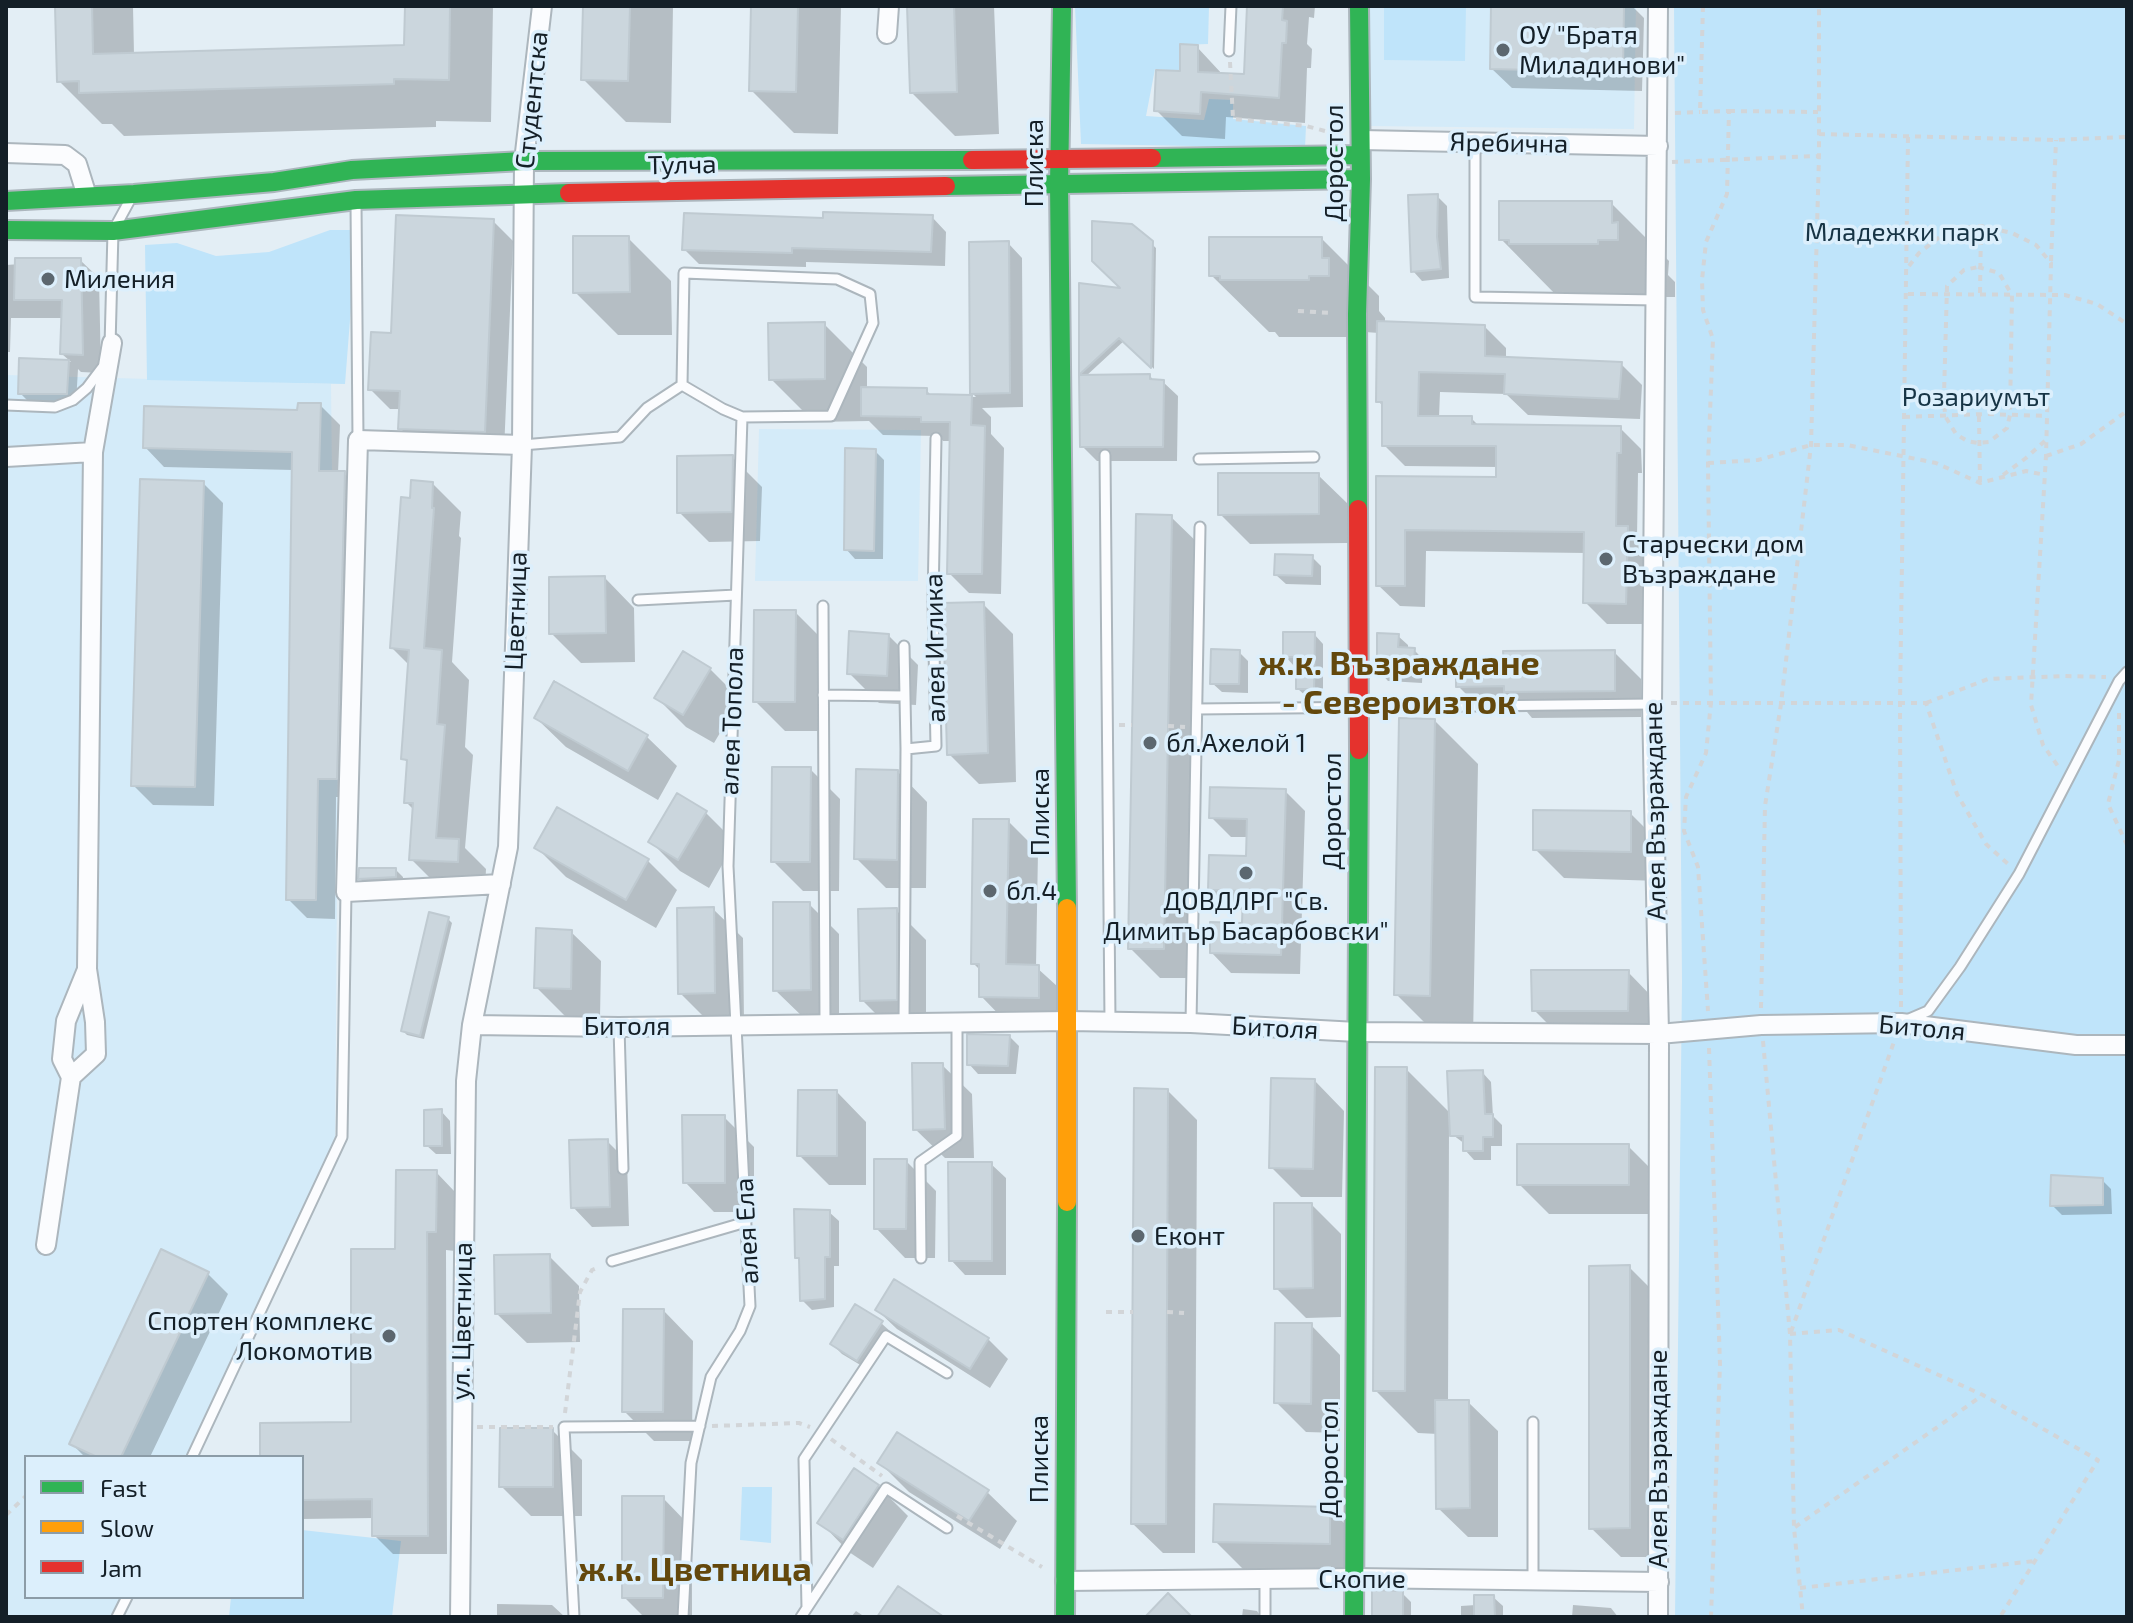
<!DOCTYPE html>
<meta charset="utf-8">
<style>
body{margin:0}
#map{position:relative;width:2133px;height:1623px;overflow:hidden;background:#e3eef5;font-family:"Exo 2",sans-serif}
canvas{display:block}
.frame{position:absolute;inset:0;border:8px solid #141f27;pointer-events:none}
.legend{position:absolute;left:24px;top:1455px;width:280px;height:144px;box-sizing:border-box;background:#dceffc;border:2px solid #8c9ca7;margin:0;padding:10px 14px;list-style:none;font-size:24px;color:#141f27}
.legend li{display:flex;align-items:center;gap:16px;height:40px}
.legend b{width:40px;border:2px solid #8c9ca7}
</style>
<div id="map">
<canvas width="2133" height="1623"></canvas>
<div class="frame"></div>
<ul class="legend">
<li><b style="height:10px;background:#30b455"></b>Fast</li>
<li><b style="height:10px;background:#ff9f0a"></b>Slow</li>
<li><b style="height:10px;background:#e5322d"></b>Jam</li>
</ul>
</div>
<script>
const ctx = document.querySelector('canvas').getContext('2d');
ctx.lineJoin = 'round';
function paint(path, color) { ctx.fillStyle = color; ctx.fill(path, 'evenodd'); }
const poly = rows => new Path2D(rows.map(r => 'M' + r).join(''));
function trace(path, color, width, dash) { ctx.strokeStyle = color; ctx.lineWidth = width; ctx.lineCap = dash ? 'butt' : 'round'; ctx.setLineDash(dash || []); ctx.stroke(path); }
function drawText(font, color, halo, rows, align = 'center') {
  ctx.font = font + ' "Exo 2",sans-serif'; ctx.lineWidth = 7; ctx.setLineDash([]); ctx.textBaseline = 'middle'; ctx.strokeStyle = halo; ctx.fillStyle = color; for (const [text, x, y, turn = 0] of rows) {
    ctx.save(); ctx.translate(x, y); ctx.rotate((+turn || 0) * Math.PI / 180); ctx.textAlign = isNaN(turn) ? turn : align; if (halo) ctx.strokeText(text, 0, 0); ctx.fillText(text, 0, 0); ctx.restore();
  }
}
paint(poly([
 [1370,6,1636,6,1634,129,1368,126],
 [6,375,331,384,332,472,340,472,335,1158,189,1457,26,1457,26,1597,121,1597,122,1617,6,1617],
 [759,429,921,430,918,581,755,581]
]), '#d4ebf9');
paint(poly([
 [1075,6,1209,6,1208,44,1179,45,1179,71,1155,69,1146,116,1204,120,1209,99,1233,100,1233,119,1306,126,1305,148,1081,144],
 [1384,6,1466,6,1465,61,1384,60],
 [1674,6,2127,6,2127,1617,1675,1617,1682,982],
 [330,230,357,230,345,384,147,380,145,245,177,243,216,256,269,252],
 [742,1487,772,1487,771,1543,740,1540],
 [302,1530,401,1541,392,1617,229,1617,231,1597,302,1597]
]), '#bfe4fa');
paint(poly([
 [57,6,133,6,134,55,406,47,407,6,493,6,491,122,436,121,436,127,124,136,112,124,102,124,59,81],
 [585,6,673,6,671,123,626,122,583,79],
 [753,6,841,6,838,134,794,133,751,90],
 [909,6,994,6,999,134,955,136,912,93],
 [1249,6,1315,6,1314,18,1309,17,1307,44,1312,49,1311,68,1307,68,1305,123,1226,117,1225,139,1182,136,1156,110,1197,47,1223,75,1246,76],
 [1493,6,1632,6,1644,18,1642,91,1512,88,1492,69],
 [1437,196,1447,206,1449,278,1422,281,1413,271],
 [1611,203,1669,261,1668,275,1675,282,1675,297,1558,297,1501,239],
 [932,217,946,232,945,266,806,262,806,267,699,264,684,249,825,220],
 [493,221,513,241,504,451,420,448,400,428,401,409,390,409,370,389,393,335],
 [1132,226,1156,248,1154,369,1125,340,1085,377,1150,376,1155,382,1163,382,1178,396,1177,461,1097,461,1082,446,1084,377,1081,374,1081,285,1126,291],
 [628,238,671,281,672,335,618,335,575,292],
 [1322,239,1379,296,1379,311,1385,318,1385,324,1485,327,1506,348,1506,359,1621,364,1642,385,1640,419,1528,415,1506,394,1440,392,1439,418,1471,418,1479,426,1620,428,1641,449,1642,473,1638,473,1637,538,1648,549,1647,624,1607,624,1585,602,1586,553,1426,551,1425,607,1400,606,1378,585,1378,478,1498,479,1498,467,1405,466,1384,445,1384,407,1378,401,1379,333,1365,332,1365,337,1279,337,1275,332,1269,332,1211,275],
 [1008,243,1022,258,1023,407,982,408,991,417,991,434,1004,448,1001,594,969,593,949,573,952,441,943,441,939,436,883,435,869,421,814,422,771,379,824,324,867,367,867,389,926,390,933,397,976,397,972,393],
 [80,260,99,278,101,373,81,372,78,369,76,403,29,402,20,393,21,360,71,362,62,354,64,318,11,318,10,352,6,352,6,265],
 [320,405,340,425,338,473,344,473,364,493,356,797,336,797,335,919,307,918,288,899,293,470,164,467,145,447],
 [875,451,884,460,883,559,855,559,846,549],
 [732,457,762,487,760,541,709,542,679,512],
 [1318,475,1348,504,1348,543,1250,544,1220,514],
 [203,483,223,503,214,806,153,805,133,785],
 [433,484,461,512,459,536,461,538,452,662,469,680,465,747,473,755,465,848,486,869,485,889,439,887,411,859,415,811,406,802,409,764,403,758,410,666,392,648,412,500],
 [1171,517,1201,546,1193,978,1160,978,1130,948],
 [1312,557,1321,566,1321,585,1286,584,1276,575],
 [605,578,634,608,635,662,581,663,551,633],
 [983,604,1013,634,1016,782,979,784,949,754],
 [795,612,825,642,824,731,785,731,755,701],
 [1314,634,1323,644,1323,698,1308,698,1298,689,1298,666,1294,666,1285,656],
 [888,635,918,665,916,705,879,703,849,673],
 [1398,636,1408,645,1408,649,1414,650,1423,659,1422,683,1388,681,1379,671],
 [1239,652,1248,661,1248,693,1222,692,1212,683],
 [1614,652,1641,679,1641,717,1532,718,1527,712,1485,713,1458,686,1506,668],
 [710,669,740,699,714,743,686,727,657,698],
 [555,684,647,737,677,766,658,800,566,747,536,718],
 [1435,721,1478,764,1473,1038,1439,1037,1396,994],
 [810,769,840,799,839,891,803,891,773,861],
 [898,772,927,802,926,888,886,888,856,858],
 [1285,791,1305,811,1300,974,1231,973,1212,953,1244,925,1245,910,1230,909,1210,889,1248,859,1249,837,1231,837,1211,817],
 [706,813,735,842,709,888,680,871,651,842],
 [1630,813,1660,843,1660,881,1564,878,1535,849],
 [1008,821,1038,851,1036,967,1068,996,1068,1027,1010,1026,981,996,981,971,973,963],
 [536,847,648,861,677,890,656,928,566,877],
 [396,870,403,877,403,884,368,886,360,879],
 [809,904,839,934,839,1019,805,1019,775,990],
 [713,909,743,938,744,1022,710,1023,680,993],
 [896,910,926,940,926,1029,892,1030,862,1000],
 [448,919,452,923,424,1039,407,1035,403,1031],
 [571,932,601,961,600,1018,566,1017,536,987],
 [1628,972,1657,1002,1657,1040,1564,1040,1534,1010],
 [1010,1037,1019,1046,1016,1074,978,1074,969,1064],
 [942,1065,972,1094,974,1158,945,1158,915,1129],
 [1406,1069,1451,1114,1482,1072,1491,1082,1493,1116,1502,1125,1502,1146,1491,1146,1491,1160,1474,1160,1465,1150,1465,1144,1449,1132,1448,1402,1468,1402,1498,1431,1498,1537,1468,1537,1438,1508,1438,1434,1418,1433,1375,1390],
 [1315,1081,1344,1111,1342,1197,1301,1197,1271,1167],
 [1168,1091,1197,1120,1195,1553,1163,1553,1133,1524],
 [837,1092,866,1122,866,1185,829,1185,799,1155],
 [441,1111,450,1121,451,1154,436,1154,426,1145],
 [724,1117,754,1147,754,1212,714,1212,685,1182],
 [607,1141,627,1161,629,1226,592,1227,573,1207],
 [1628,1146,1658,1176,1658,1214,1549,1214,1519,1184],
 [906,1161,936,1191,935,1258,905,1258,876,1228],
 [991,1164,1006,1178,1006,1275,965,1275,951,1260],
 [436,1172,455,1192,455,1251,446,1250,447,1554,393,1554,374,1535,374,1518,302,1519,302,1457,262,1457,353,1424],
 [2102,1180,2111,1189,2112,1214,2062,1215,2052,1205],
 [1312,1205,1341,1234,1341,1317,1306,1318,1276,1288],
 [829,1212,839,1221,839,1266,834,1266,834,1307,812,1310,802,1300,801,1261,797,1257],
 [549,1256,579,1286,580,1342,527,1343,497,1314],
 [1629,1267,1659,1297,1659,1557,1621,1557,1591,1528],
 [208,1274,228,1294,150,1457,85,1457,71,1443],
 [877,1310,988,1339,1008,1359,990,1388,897,1329],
 [664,1311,693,1341,692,1441,654,1441,624,1411],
 [881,1323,891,1332,867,1369,842,1354,832,1344],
 [1311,1325,1340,1355,1340,1433,1306,1432,1276,1402],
 [552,1430,582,1460,582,1516,531,1516,501,1486],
 [880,1463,987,1492,1017,1521,1000,1549,909,1492],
 [878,1486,908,1516,873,1568,849,1552,820,1522],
 [663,1498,692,1528,692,1617,644,1617,624,1597],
 [1330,1509,1359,1538,1359,1573,1245,1571,1215,1541],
 [1402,1593,1411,1602,1411,1617,1374,1617],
 [1493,1597,1503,1606,1503,1617,1461,1617,1461,1606,1476,1605],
 [497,1604,552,1605,565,1617,497,1617],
 [1573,1605,1611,1608,1618,1617,1572,1617],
 [1243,1609,1257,1611,1261,1617,1242,1617],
 [856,1611,865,1617,851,1617]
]), '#0003');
const building = poly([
 [55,6,92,6,93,54,404,45,405,6,450,6,449,80,394,79,394,84,79,93,79,81,57,82,55,6],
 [583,6,630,6,628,81,581,80,583,6],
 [751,6,798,6,796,92,749,91,751,6],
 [907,6,954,6,957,92,910,93,907,6],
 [1247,6,1283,6,1282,20,1287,21,1286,43,1282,43,1279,98,1201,92,1200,114,1154,111,1156,70,1180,71,1180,44,1198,45,1198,72,1244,74,1247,6],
 [1491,6,1624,6,1623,72,1490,69,1491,6],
 [1438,194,1437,237,1441,269,1411,272,1408,195,1438,194],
 [1499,201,1612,201,1612,223,1618,222,1618,240,1598,240,1598,244,1509,244,1509,240,1499,240,1499,201],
 [823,212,933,215,931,252,792,248,792,253,682,250,684,213,823,218,823,212],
 [396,215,494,219,485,432,398,429,400,391,368,390,371,332,391,333,396,215],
 [1092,221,1132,224,1153,241,1151,368,1119,338,1079,375,1079,283,1120,288,1092,261,1092,221],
 [573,236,629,236,630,292,573,293,573,236],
 [1209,237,1322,237,1322,258,1329,258,1329,276,1309,276,1309,280,1220,280,1220,276,1209,276,1209,237],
 [1009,241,1010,393,970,394,969,242,1009,241],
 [15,258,81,258,83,355,60,354,62,300,14,300,15,258],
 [1377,321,1485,325,1485,356,1622,362,1619,399,1504,394,1505,374,1419,372,1418,416,1472,416,1472,424,1621,426,1621,453,1617,453,1616,526,1628,526,1626,604,1583,603,1584,532,1405,530,1405,586,1376,586,1376,476,1496,477,1496,446,1382,446,1382,402,1376,402,1377,321],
 [825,322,825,379,769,380,768,323,825,322],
 [19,358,69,360,67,394,18,394,19,358],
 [1150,374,1150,379,1164,380,1163,447,1080,447,1079,375,1150,374],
 [861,387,927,388,927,394,972,395,971,425,985,426,982,574,947,574,950,422,921,422,921,417,861,416,861,387],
 [298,403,321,403,319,471,345,471,337,779,318,779,316,900,286,900,292,452,143,448,144,406,297,410,298,403],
 [845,448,876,449,874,551,844,550,845,448],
 [733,455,732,512,677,513,677,456,733,455],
 [1218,473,1319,473,1319,514,1218,515,1218,473],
 [140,479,204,481,195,787,131,786,140,479],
 [411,480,433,482,432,508,434,508,424,648,442,650,437,724,445,725,436,838,459,839,458,862,409,860,413,803,404,803,407,760,401,759,409,650,390,648,401,497,410,498,411,480],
 [1136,514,1172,515,1164,949,1128,949,1136,514],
 [1275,554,1313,555,1312,576,1274,575,1275,554],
 [605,576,606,633,549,634,549,577,605,576],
 [984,602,988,753,947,755,943,603,984,602],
 [754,610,796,610,795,702,753,702,754,610],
 [849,631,889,634,887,676,847,674,849,631],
 [1283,632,1315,632,1314,689,1296,689,1296,657,1283,657,1283,632],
 [1377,633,1399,634,1398,647,1415,648,1413,674,1377,672,1377,633],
 [1211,649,1240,650,1239,684,1210,684,1211,649],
 [1615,650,1615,691,1504,692,1504,686,1456,687,1456,667,1504,666,1503,651,1615,650],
 [683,651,711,668,683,715,654,698,683,651],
 [554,681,648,735,628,771,534,718,554,681],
 [1399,718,1435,719,1430,996,1394,995,1399,718],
 [772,767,811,767,810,862,771,862,772,767],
 [856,769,898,770,897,860,854,859,856,769],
 [1210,787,1286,789,1281,955,1210,953,1210,922,1242,923,1243,891,1208,890,1209,855,1246,856,1247,819,1209,818,1210,787],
 [677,793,707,811,678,860,648,842,677,793],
 [557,807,649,859,626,900,534,848,557,807],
 [1533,810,1631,811,1631,852,1533,850,1533,810],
 [973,819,1009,819,1006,964,1039,965,1039,998,979,997,979,964,971,964,973,819],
 [359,868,396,868,396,877,358,879,359,868],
 [773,902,810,902,811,990,773,991,773,902],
 [714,907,715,993,678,994,677,908,714,907],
 [897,908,897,1000,860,1001,858,909,897,908],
 [429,912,449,917,420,1036,401,1031,429,912],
 [536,928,572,930,571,989,534,988,536,928],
 [1531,970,1629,970,1628,1011,1532,1011,1531,970],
 [967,1034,1010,1035,1008,1066,967,1065,967,1034],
 [912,1063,943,1063,945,1129,913,1130,912,1063],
 [1375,1067,1407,1067,1405,1391,1373,1391,1375,1067],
 [1483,1070,1485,1114,1493,1114,1493,1137,1483,1137,1483,1151,1463,1151,1463,1136,1450,1136,1447,1071,1483,1070],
 [1271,1078,1315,1079,1313,1169,1269,1168,1271,1078],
 [1134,1088,1168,1089,1166,1524,1131,1524,1134,1088],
 [798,1090,837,1090,837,1156,797,1156,798,1090],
 [442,1109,442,1146,424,1146,424,1110,442,1109],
 [682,1115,725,1115,725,1183,683,1183,682,1115],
 [608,1139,610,1207,571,1208,569,1140,608,1139],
 [1517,1144,1629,1144,1629,1185,1517,1185,1517,1144],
 [874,1159,907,1159,906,1229,874,1229,874,1159],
 [948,1162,992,1162,992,1261,949,1261,948,1162],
 [396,1170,437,1170,436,1232,427,1232,428,1536,372,1536,372,1499,302,1500,302,1457,260,1457,260,1423,351,1422,351,1249,395,1249,396,1170],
 [2051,1175,2103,1178,2103,1205,2050,1206,2051,1175],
 [1274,1203,1312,1203,1313,1288,1274,1289,1274,1203],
 [794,1209,830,1210,830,1257,825,1257,825,1299,800,1301,799,1258,795,1258,794,1209],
 [161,1249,209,1272,121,1457,97,1457,69,1444,161,1249],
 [550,1254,551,1313,495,1314,494,1255,550,1254],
 [1630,1265,1630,1528,1589,1529,1589,1266,1630,1265],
 [894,1279,989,1338,970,1369,875,1310,894,1279],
 [855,1304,883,1321,857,1361,830,1344,855,1304],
 [623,1309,664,1309,663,1412,622,1412,623,1309],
 [1275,1323,1312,1323,1311,1404,1274,1403,1275,1323],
 [1435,1400,1469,1400,1470,1508,1436,1509,1435,1400],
 [500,1428,553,1428,553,1487,499,1487,500,1428],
 [897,1432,989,1490,969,1521,877,1463,897,1432],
 [854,1468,879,1485,843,1540,817,1523,854,1468],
 [622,1496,664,1496,663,1598,622,1598,622,1496],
 [1214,1504,1330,1507,1330,1544,1213,1542,1214,1504],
 [898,1586,944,1617,877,1617,898,1586],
 [1372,1590,1403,1591,1403,1617,1372,1617,1372,1590],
 [1168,1593,1192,1617,1145,1617,1168,1593],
 [1474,1595,1494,1595,1495,1617,1474,1617,1474,1595]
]);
paint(building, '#cbd6dd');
trace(building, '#bfcad1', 2);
const lane = poly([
 [1229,51,1231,6],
 [1475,143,1475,297,1657,300],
 [356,203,358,440],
 [110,346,113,231,131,198],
 [6,405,55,407,73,400,87,388,102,368],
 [522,445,620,437,647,408,682,385],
 [1105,455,1110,1021],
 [1199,459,1314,457],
 [638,600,736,595],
 [823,606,825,1024],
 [904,646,906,749],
 [823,695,905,696],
 [1197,709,1652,704],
 [1907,1020,1928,1011,1960,967,2019,874,2119,681,2127,672],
 [904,1022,906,749,936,746,933,601,936,438],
 [1191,1023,1200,527],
 [619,1027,623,1169],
 [921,1258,920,1162,957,1136,957,1021],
 [612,1261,746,1222],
 [192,1457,342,1137,346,892],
 [1265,1579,1265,1617],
 [1533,1580,1533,1422],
 [807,1608,804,1459,886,1336,947,1373],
 [117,1617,127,1597],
 [574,1617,564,1427,700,1426],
 [683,1617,691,1463,711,1377,740,1331,750,1306,728,866,742,417,723,409,682,385,684,273,837,279,870,294,873,323,831,416,742,417],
 [801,1617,886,1488,947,1528]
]);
const street = poly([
 [887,34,889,6],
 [1361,140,1658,146],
 [6,153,65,155,77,164,87,196],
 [6,457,93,452],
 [501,884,346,892,358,440,522,445],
 [472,1025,619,1027,1068,1021,1191,1023,1357,1032,1659,1034,1761,1025,1901,1023,2076,1045,2127,1045],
 [71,1077,62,1059,66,1021,86,972],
 [46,1245,71,1077,96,1054,95,1022,87,969,93,452,112,343],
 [1065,1581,1355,1578,1659,1582],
 [460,1617,466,1081,472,1025,508,847,522,445,524,161,542,6],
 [1658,1617,1659,1034,1652,704,1658,6]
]);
const fast = poly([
 [1062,6,1059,184,1067,908],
 [1152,158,1360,155],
 [946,186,1361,179],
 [6,201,134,194,274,182,352,170,524,161,972,160],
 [6,230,113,231,356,200,569,193],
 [1358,509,1357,314,1361,179,1359,6],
 [1065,1617,1067,1202],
 [1354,1617,1359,750]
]);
const slow = poly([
 [1067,908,1067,1202]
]);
const jam = poly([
 [972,160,1152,158],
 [569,193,946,186],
 [1358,509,1359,750]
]);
trace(lane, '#acb6bd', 13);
trace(street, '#acb6bd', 22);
trace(fast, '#acb6bd', 22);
trace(slow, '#acb6bd', 22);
trace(jam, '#acb6bd', 22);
trace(poly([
 [1703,6,1700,112,1729,111,1727,194,1706,242,1702,280,1703,310,1713,339,1708,463,1711,702,1706,753,1686,797,1684,831,1698,867,1708,1011],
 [1230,62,1233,119,1306,126,1329,132],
 [1729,111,1818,112],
 [1675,113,1700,112],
 [1819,134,2056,140,2127,137],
 [1672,162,1819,156],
 [2051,261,2056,140],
 [1909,266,1919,253,1950,229,1981,226,2012,233,2036,245,2051,263,2046,456,2031,705,2043,745,2060,769],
 [1978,267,1999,273,2012,295,2010,415,2007,428,1989,442,1978,443,1967,441,1956,434,1945,416,1944,395,1947,286,1964,270,1978,267],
 [1980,293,1981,226],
 [1908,294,2065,295,2097,304,2127,324],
 [1298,311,1332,313],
 [1979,416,1980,483],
 [1904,417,1986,414,2048,416],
 [2046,456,2081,444,2127,411],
 [1708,463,1758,460,1811,445,1847,445,1936,463,1980,483,2026,471,2045,475],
 [2003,475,2026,458,2047,439],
 [1671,703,1926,703,1957,794,1986,844,2008,864],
 [1926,703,1988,679,2064,676,2106,677],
 [2119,713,2119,760,2108,804,2127,845],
 [1119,725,1132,725],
 [1168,726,1185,727],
 [1901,1007,1900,702,1908,137],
 [1761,1008,1765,806,1781,704,1811,445,1819,156,1819,6],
 [1763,1041,1790,1334,1794,1528,1803,1617],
 [1709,1048,1720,1364,1711,1617],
 [1106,1312,1133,1312],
 [1167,1312,1184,1313],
 [1791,1332,1895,1039],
 [1790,1334,1839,1330,1983,1395,2098,1460,2000,1617],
 [565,1413,580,1292,592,1270,599,1267],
 [712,1426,799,1423,810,1427],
 [477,1427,553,1427],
 [831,1439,882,1476],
 [6,1515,26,1496],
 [957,1516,1042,1567],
 [1795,1527,1983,1395],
 [1800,1588,2034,1561]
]), '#d2d5d8', 4, [6, 6]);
trace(lane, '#fbfcfe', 9);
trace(street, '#fbfcfe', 18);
trace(fast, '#30b455', 18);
trace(slow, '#ff9f0a', 18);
trace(jam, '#e5322d', 18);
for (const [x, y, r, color] of [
 [1503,50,8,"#5c676f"],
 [48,279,8,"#5c676f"],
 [1606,559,8,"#5c676f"],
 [1150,743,8,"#5c676f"],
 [1246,873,8,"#5c676f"],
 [990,891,8,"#5c676f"],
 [1138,1236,8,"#5c676f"],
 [389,1336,8,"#5c676f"]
]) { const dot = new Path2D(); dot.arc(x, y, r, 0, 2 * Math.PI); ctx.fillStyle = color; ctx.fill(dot); trace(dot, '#dceffc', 3); }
drawText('26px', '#141f27', '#dceffc', [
 ["ОУ \"Братя",1519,35],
 ["Миладинови\"",1519,65],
 ["Миления",64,279],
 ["Старчески дом",1622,544],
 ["Възраждане",1622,574],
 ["бл.Ахелой 1",1166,743],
 ["бл.4",1006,891],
 ["ДОВДЛРГ \"Св.",1246,901,"center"],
 ["Димитър Басарбовски\"",1246,931,"center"],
 ["Еконт",1154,1236],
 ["Спортен комплекс",373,1321,"right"],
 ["Локомотив",373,1351,"right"]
], 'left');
drawText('26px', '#141f27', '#dceffc', [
 ["Студентска",532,100,-84],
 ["Яребична",1509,143,1],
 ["Плиска",1034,163,-90],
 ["Доростол",1334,163,-90],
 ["Тулча",682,165,-1],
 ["Цветница",516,611,-88],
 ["алея Иглика",935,648,-91],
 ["алея Топола",732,721,-88],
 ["Доростол",1332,811,-90],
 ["Алея Възраждане",1655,811,-91],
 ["Плиска",1040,812,-90],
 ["Битоля",627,1026],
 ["Битоля",1275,1028,3],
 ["Битоля",1922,1028,5],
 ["алея Ела",747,1231,-93],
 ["ул. Цветница",462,1321,-89],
 ["Плиска",1039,1459,-90],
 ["Доростол",1329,1459,-90],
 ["Алея Възраждане",1658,1459,-90],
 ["Скопие",1362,1579]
]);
drawText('26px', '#173445', '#dceffc', [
 ["Младежки парк",1902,232],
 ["Розариумът",1976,397]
]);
drawText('bold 34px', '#63480d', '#dceffc', [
 ["ж.к. Възраждане",1399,664],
 ["- Североизток",1399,703],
 ["ж.к. Цветница",695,1570]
]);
</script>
